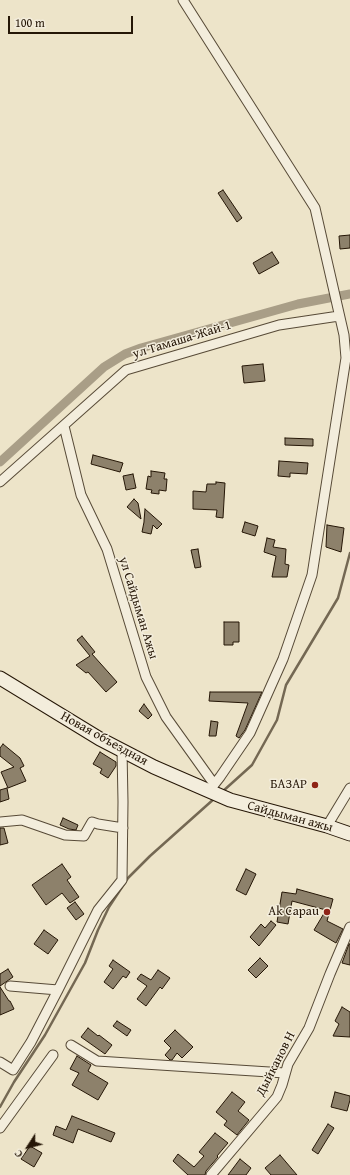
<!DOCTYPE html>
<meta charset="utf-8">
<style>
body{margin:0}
#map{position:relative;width:350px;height:1175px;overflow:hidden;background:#ede4c9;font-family:"Gentium Book Plus",serif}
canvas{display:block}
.north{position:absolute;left:8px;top:1127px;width:40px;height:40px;-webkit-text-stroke:3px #f3eddc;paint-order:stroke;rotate:234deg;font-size:11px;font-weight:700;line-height:16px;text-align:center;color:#251606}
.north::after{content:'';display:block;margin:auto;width:14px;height:18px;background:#251606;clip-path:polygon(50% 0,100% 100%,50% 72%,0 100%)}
.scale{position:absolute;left:8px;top:16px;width:125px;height:18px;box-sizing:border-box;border:2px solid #251606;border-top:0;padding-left:5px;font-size:12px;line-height:14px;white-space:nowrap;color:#251606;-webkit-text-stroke:3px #f3eddc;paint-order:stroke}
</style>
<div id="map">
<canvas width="350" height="1175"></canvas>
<div class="north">С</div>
<div class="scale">100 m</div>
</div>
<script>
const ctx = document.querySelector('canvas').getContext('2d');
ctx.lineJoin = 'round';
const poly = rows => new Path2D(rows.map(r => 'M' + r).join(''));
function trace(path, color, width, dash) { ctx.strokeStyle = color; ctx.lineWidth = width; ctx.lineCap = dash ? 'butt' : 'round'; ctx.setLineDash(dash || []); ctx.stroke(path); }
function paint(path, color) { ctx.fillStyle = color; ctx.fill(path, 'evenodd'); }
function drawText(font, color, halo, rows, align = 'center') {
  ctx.font = font + ' "Gentium Book Plus",serif'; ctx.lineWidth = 3; ctx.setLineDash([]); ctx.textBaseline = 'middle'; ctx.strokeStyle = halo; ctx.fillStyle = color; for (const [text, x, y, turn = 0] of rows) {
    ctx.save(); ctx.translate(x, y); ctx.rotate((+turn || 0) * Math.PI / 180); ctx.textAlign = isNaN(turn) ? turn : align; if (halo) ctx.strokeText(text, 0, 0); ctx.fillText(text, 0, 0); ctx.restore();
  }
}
trace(poly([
 [222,792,252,765,277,720,286,685,338,598,350,553],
 [0,1107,14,1082,45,1035,85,963,98,930,109,907,128,878,150,856,215,798]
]), '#746853', 2.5);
trace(poly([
 [0,462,104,367,125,354,141,348,298,304,350,294]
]), '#a99e87', 9);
const building = poly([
 [223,190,242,218,237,222,218,193,223,190],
 [350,235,350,248,340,249,339,236,350,235],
 [272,252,279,263,259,274,253,263,272,252],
 [263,364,265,381,244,383,242,366,263,364],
 [285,438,313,439,313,446,285,445,285,438],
 [93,455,123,463,120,472,91,464,93,455],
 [279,461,308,463,307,474,290,473,290,477,278,476,279,461],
 [151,471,165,473,164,479,167,479,166,491,159,490,159,494,151,493,152,490,146,489,148,476,151,477,151,471],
 [133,474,136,488,126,490,123,476,133,474],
 [216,482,225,483,223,518,216,517,217,510,193,509,193,491,206,492,207,484,216,484,216,482],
 [134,499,138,503,141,519,127,507,134,499],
 [145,509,162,524,157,529,153,525,151,534,142,532,144,522,144,521,145,509],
 [245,522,258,526,255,536,242,532,245,522],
 [327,525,344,528,341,552,326,547,327,525],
 [267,538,275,540,273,547,286,549,285,564,289,565,287,577,272,577,276,556,264,552,267,538],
 [198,549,201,567,195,568,191,550,198,549],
 [224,622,239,622,239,642,233,642,233,645,224,645,224,622],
 [82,636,95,652,92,654,117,682,106,692,88,672,86,673,76,665,90,656,77,640,82,636],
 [210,692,262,692,245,730,239,738,236,736,248,703,209,701,210,692],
 [144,704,152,715,148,719,139,711,144,704],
 [211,721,218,722,216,736,209,736,211,721],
 [3,744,20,758,24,766,20,768,26,781,8,788,1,772,14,767,0,756,0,748,3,744],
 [100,752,116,762,116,766,108,778,100,773,102,769,93,764,100,752],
 [7,788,9,799,0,802,0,790,7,788],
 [63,818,78,825,76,830,69,829,60,825,63,818],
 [0,828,4,828,8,843,0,845,0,828],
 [62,864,71,877,67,880,79,897,70,903,62,893,46,905,32,885,62,864],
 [246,869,256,874,246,895,236,890,246,869],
 [297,889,333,899,327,921,343,929,336,943,314,930,326,910,292,901,288,924,277,922,282,892,296,894,297,889],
 [75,902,84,914,76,920,67,908,75,902],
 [271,921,276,925,259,946,250,937,261,924,265,928,271,921],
 [44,930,58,940,48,954,34,944,44,930],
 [349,944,350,944,350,965,342,963,349,944],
 [260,958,268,966,256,978,248,970,260,958],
 [113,960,130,972,126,978,123,976,113,989,104,982,113,969,109,966,113,960],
 [8,969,13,977,0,986,0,974,8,969],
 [158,970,170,978,162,989,160,987,146,1006,137,999,147,986,137,979,141,974,151,980,158,970],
 [0,987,9,1001,10,1001,14,1009,0,1015,0,987],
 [342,1007,350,1012,350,1037,333,1036,339,1024,335,1021,342,1007],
 [117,1021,131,1030,127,1036,113,1026,117,1021],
 [88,1028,98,1036,99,1035,112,1045,105,1054,81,1037,88,1028],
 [175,1030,193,1047,182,1058,177,1053,172,1060,170,1060,165,1055,171,1048,164,1041,175,1030],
 [77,1056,91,1065,88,1071,108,1083,98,1100,72,1085,79,1073,70,1069,77,1056],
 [232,1092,245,1102,238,1111,249,1120,237,1135,224,1125,227,1121,216,1112,232,1092],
 [335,1092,350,1096,350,1100,347,1111,331,1107,335,1092],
 [72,1116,115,1133,111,1142,78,1129,73,1143,53,1135,56,1126,66,1130,72,1116],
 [328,1124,334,1128,318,1154,312,1150,328,1124],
 [215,1133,228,1143,217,1156,218,1157,206,1171,205,1175,188,1175,173,1161,178,1154,194,1167,204,1156,199,1152,215,1133],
 [30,1146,42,1153,34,1167,21,1159,30,1146],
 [280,1155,297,1175,271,1175,265,1168,280,1155],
 [240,1159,251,1168,246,1175,228,1175,240,1159]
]);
paint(building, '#8d816b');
trace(building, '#251606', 1);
const street = poly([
 [183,0,315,208,344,335,346,358,312,575,283,659,250,733,220,777,209,791],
 [64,426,81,495,107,549,146,677,166,717,214,784],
 [0,482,126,370,279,325,339,316],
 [0,822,22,820,65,835,84,836,92,822,98,824,123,828],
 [327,826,350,788],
 [10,986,58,990],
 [71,1045,97,1061,285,1073],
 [0,1062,13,1070,31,1042,58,990,98,910,122,880,123,802,122,750],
 [0,1128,53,1055],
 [211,1175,277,1097,282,1085,288,1064,309,1028,330,974,350,927]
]);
const secondary = poly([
 [0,678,100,739,154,767,230,800,327,826,350,834]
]);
trace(street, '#574a37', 11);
trace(secondary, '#251606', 15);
trace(street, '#f3eddc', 9);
trace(secondary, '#f3eddc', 13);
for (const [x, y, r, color] of [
 [315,785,4,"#8f2418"],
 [327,912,4,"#8f2418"]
]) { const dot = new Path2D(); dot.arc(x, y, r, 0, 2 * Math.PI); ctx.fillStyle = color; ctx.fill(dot); trace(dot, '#f3eddc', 1.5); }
drawText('13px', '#251606', '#f3eddc', [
 ["ул Тамаша-Жай-1",182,340,-17],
 ["ул Сайдыман Ажы",138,608,73],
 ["Новая объездная",104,739,29],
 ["Сайдыман ажы",290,817,15],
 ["Дыйканов Н",276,1064,-63]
]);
drawText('13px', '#251606', '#f3eddc', [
 ["БАЗАР",307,785],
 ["Ak Capau",319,912]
], 'right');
</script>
